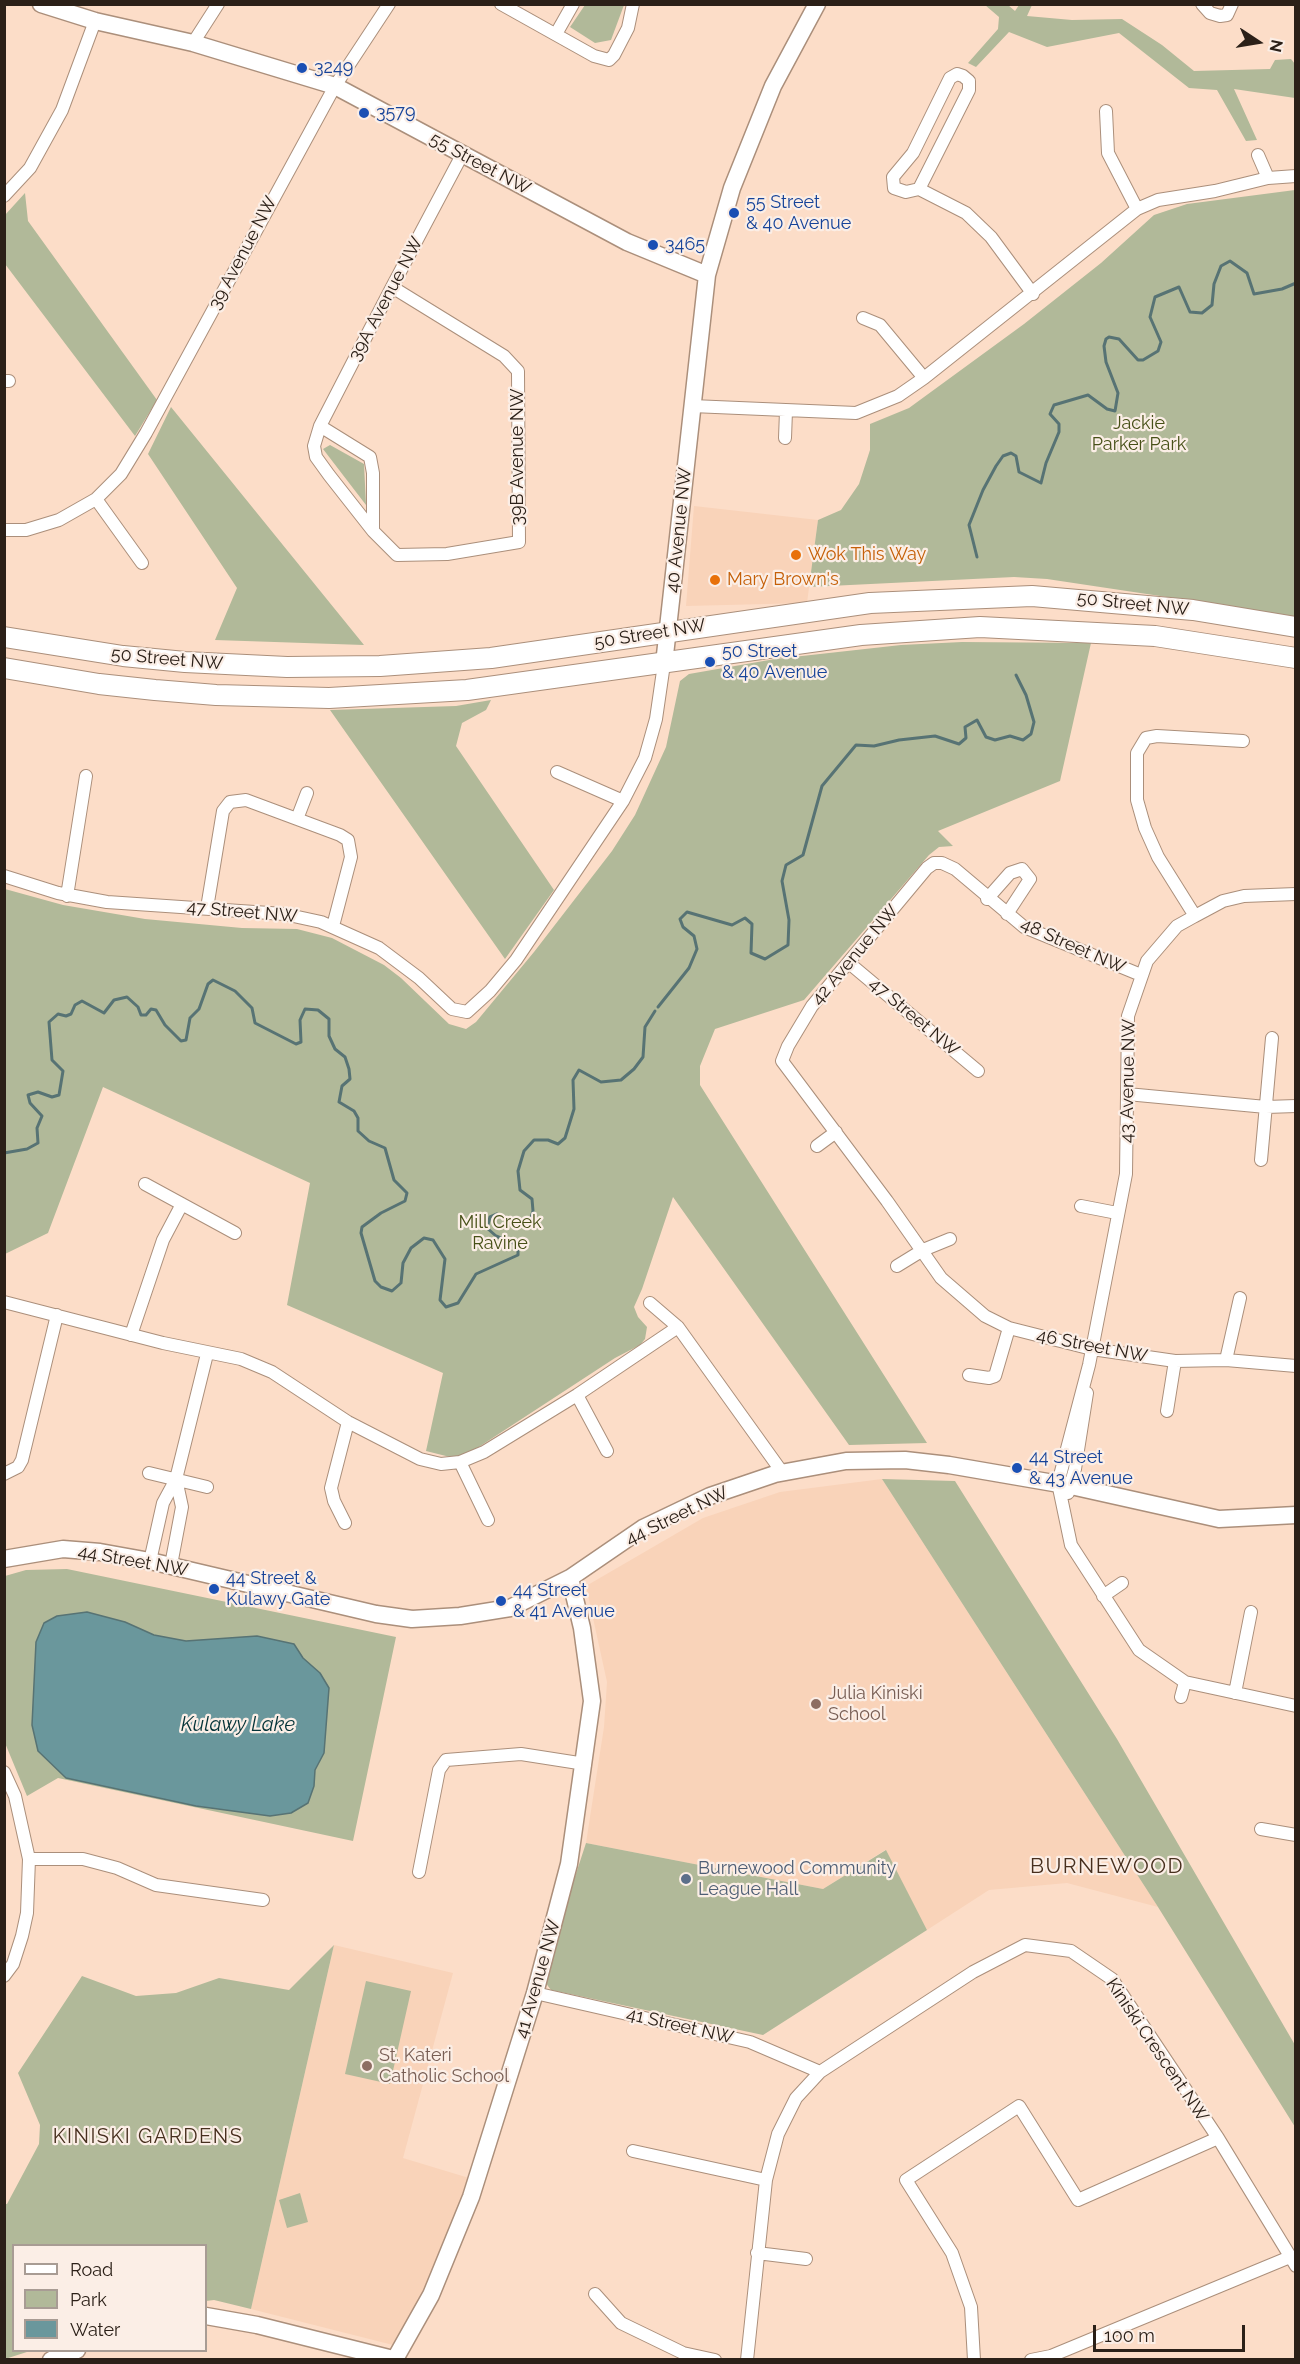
<!DOCTYPE html>
<style>
body{margin:0}
#map{position:relative;width:1300px;height:2364px;overflow:hidden;background:#fcddc8;font-family:Raleway,sans-serif}
canvas{display:block}
.frame{position:absolute;inset:0;border:6px solid #2b2018;pointer-events:none}
.legend{position:absolute;left:12px;top:2244px;width:195px;height:108px;box-sizing:border-box;background:#fbeee6;border:2px solid #a89c94;margin:0;padding:8px 10px;list-style:none;font-size:18px;color:#2b2018}
.legend li{display:flex;align-items:center;gap:12px;height:30px}
.legend b{width:30px;border:2px solid #a89c94}
.north{position:absolute;left:1228px;top:12px;width:60px;height:60px;-webkit-text-stroke:4px #fbeee6;paint-order:stroke;rotate:102deg;font-size:16px;font-weight:700;line-height:24px;text-align:center;color:#2b2018}
.north::after{content:'';display:block;margin:auto;width:21px;height:27px;background:#2b2018;clip-path:polygon(50% 0,100% 100%,50% 72%,0 100%)}
.scale{position:absolute;left:1093px;top:2325px;width:152px;height:27px;box-sizing:border-box;border:3px solid #2b2018;border-top:0;padding-left:8px;font-size:18px;line-height:21px;white-space:nowrap;color:#2b2018;-webkit-text-stroke:4px #fbeee6;paint-order:stroke}
</style>
<div id="map">
<canvas width="1300" height="2364"></canvas>
<div class="frame"></div>
<ul class="legend">
<li><b style="height:8px;background:#fff"></b>Road</li>
<li><b style="height:16px;background:#b1b999"></b>Park</li>
<li><b style="height:16px;background:#6a979c"></b>Water</li>
</ul>
<div class="north">N</div>
<div class="scale">100 m</div>
</div>
<script>
const ctx = document.querySelector('canvas').getContext('2d');
ctx.lineJoin = 'round';
function paint(path, color) { ctx.fillStyle = color; ctx.fill(path, 'evenodd'); }
const poly = rows => new Path2D(rows.map(r => 'M' + r).join(''));
function trace(path, color, width, dash) { ctx.strokeStyle = color; ctx.lineWidth = width; ctx.lineCap = dash ? 'butt' : 'round'; ctx.setLineDash(dash || []); ctx.stroke(path); }
function drawText(font, color, halo, rows, align = 'center') {
  ctx.font = font + ' Raleway,sans-serif'; ctx.lineWidth = 4.5; ctx.setLineDash([]); ctx.textBaseline = 'middle'; ctx.strokeStyle = halo; ctx.fillStyle = color; for (const [text, x, y, turn = 0] of rows) {
    ctx.save(); ctx.translate(x, y); ctx.rotate((+turn || 0) * Math.PI / 180); ctx.textAlign = isNaN(turn) ? turn : align; if (halo) ctx.strokeText(text, 0, 0); ctx.fillText(text, 0, 0); ctx.restore();
  }
}
paint(poly([
 [694,506,818,520,807,603,686,606],
 [882,1479,1158,1907,1067,1883,989,1890,927,1930,885,1850,823,1889,586,1843,604,1727,607,1682,586,1586,703,1518,780,1492],
 [334,1945,453,1973,403,2158,469,2178,427,2287,393,2345,251,2309]
]), '#f9d3b9');
paint(poly([
 [585,5,624,5,611,40,595,43,570,27],
 [985,5,1008,5,1015,11,1019,5,1032,5,1027,16,1072,20,1122,19,1162,45,1194,71,1270,69,1275,60,1291,59,1295,64,1295,98,1234,89,1257,140,1246,141,1217,90,1189,88,1119,33,1047,47,1009,32,976,67,968,63,998,29,999,17],
 [1295,190,1295,619,1220,605,1047,579,1014,577,809,587,818,520,841,510,859,484,870,450,870,424,909,408,1024,324,1101,263,1154,215,1187,204],
 [25,193,28,221,157,400,135,436,5,264,5,215],
 [171,407,364,645,215,640,237,588,148,454],
 [330,445,364,464,366,505,323,449],
 [962,642,1091,643,1060,781,938,831,953,846,939,847,929,855,804,1000,715,1029,700,1066,700,1085,927,1443,849,1445,673,1197,642,1289,634,1307,638,1317,647,1327,645,1339,640,1345,615,1358,465,1456,454,1458,426,1451,443,1373,287,1305,310,1183,103,1087,48,1233,5,1254,5,889,63,905,145,919,242,928,297,929,332,938,384,965,401,978,449,1024,466,1029,476,1022,534,952,612,851,635,815,666,747,680,681,689,674,775,659,901,645],
 [491,700,486,710,462,723,456,746,554,890,505,959,330,710,456,706],
 [882,1479,955,1481,1117,1739,1295,2045,1295,2127,1158,1907],
 [67,1569,396,1637,353,1841,58,1778,27,1796,5,1743,5,1576,26,1570],
 [586,1843,823,1889,886,1850,927,1930,763,2035,551,1990,542,1978],
 [334,1945,251,2309,214,2300,206,2301,206,2246,14,2246,14,2350,30,2351,5,2359,5,2204,7,2204,39,2144,40,2125,18,2073,82,1976,136,1996,176,1993,219,1978,289,1990],
 [366,1981,411,1991,390,2084,345,2074],
 [300,2193,308,2222,287,2228,279,2200]
]), '#b1b999');
const water = poly([
 [87,1612,125,1622,154,1635,186,1641,257,1636,294,1644,303,1658,320,1673,329,1688,324,1753,315,1770,314,1786,308,1803,291,1813,270,1816,196,1806,66,1778,38,1751,32,1725,36,1642,44,1623,57,1616,87,1612]
]);
paint(water, '#6a979c');
trace(water, '#577374', 1.5);
trace(poly([
 [977,557,969,525,983,490,996,466,1003,456,1011,453,1016,456,1019,472,1041,483,1046,463,1059,432,1059,424,1050,414,1054,405,1088,395,1107,409,1115,411,1118,393,1106,362,1104,346,1106,339,1109,337,1119,339,1138,360,1143,360,1158,351,1161,342,1150,317,1155,297,1179,287,1190,312,1202,313,1212,305,1214,284,1221,266,1230,261,1247,273,1254,294,1282,289,1296,283],
 [658,1007,689,968,697,949,694,936,683,927,680,919,687,912,732,925,745,918,752,924,751,953,765,959,788,945,789,920,782,881,786,865,803,855,822,786,856,745,874,746,899,740,935,736,959,744,966,738,965,727,977,720,986,737,995,740,1010,736,1023,740,1031,734,1034,722,1026,695,1016,675],
 [4,1153,27,1149,38,1143,37,1128,42,1116,30,1103,28,1095,38,1092,52,1097,59,1095,63,1071,52,1060,49,1022,58,1014,66,1016,71,1014,75,1005,82,1001,104,1013,114,1000,127,997,138,1007,141,1015,146,1015,151,1009,156,1010,165,1025,181,1041,186,1040,190,1018,199,1009,208,984,213,980,235,991,252,1008,255,1023,296,1044,301,1042,300,1020,305,1009,318,1010,329,1019,329,1036,335,1049,345,1057,349,1069,350,1079,342,1086,339,1102,354,1111,358,1118,358,1131,369,1141,385,1148,394,1180,407,1193,405,1201,381,1213,362,1227,361,1233,375,1281,381,1287,392,1291,401,1283,403,1263,411,1248,424,1238,433,1240,445,1259,440,1300,446,1307,458,1303,476,1274,518,1255,518,1245,496,1236,487,1228,490,1217,497,1214,520,1225,530,1221,533,1211,532,1199,520,1190,518,1171,524,1151,534,1140,548,1140,558,1144,565,1138,574,1109,573,1080,579,1070,601,1082,621,1080,634,1069,643,1057,645,1027,655,1011]
]), '#577374', 3);
const street = poly([
 [501,4,594,56,609,60,614,55,628,28,633,4],
 [1202,4,1210,13,1220,16,1227,15,1232,4],
 [556,34,573,4],
 [193,43,218,4],
 [1106,111,1108,153,1137,209],
 [1258,155,1268,178],
 [919,189,969,90,969,81,963,76,957,74,950,78,913,153,893,177,894,188,906,192,919,189,966,213,991,237,1033,294],
 [4,196,30,168,62,110,95,21],
 [392,287,504,356,518,371,519,542,447,554,397,555,373,531,329,475,316,457,314,446,320,426,355,358,392,287,428,219,462,155],
 [863,318,880,325,924,378],
 [4,381,9,381],
 [692,406,856,413,898,396,924,378,1137,209,1158,200,1215,191,1268,178,1296,176],
 [320,426,370,457,373,473,373,531],
 [785,438,786,411],
 [96,499,142,563],
 [4,530,26,530,59,520,96,499,121,474,146,433,335,86,389,4],
 [1243,741,1157,736,1146,738,1137,753,1137,800,1145,828,1158,857,1195,916,1177,926,1147,961,1128,1016,1126,1174,1089,1365,1058,1483,1071,1545,1139,1650,1185,1682,1296,1706],
 [557,772,623,801],
 [297,819,307,793],
 [4,876,58,893,107,902,284,914,321,922,379,948,419,978,452,1009,467,1012,490,991,516,960,623,801,645,758,656,719,664,664],
 [67,896,86,776],
 [987,899,1010,873,1022,869,1030,879,1007,914],
 [207,908,223,811,230,802,246,800,340,835,348,840,351,857,333,926],
 [1195,916,1223,901,1244,896,1296,894],
 [849,963,978,1071],
 [1141,975,1024,927,955,869,942,863,934,863,927,868,812,1006,788,1046,782,1061,887,1201,941,1278,985,1316,1009,1328,1092,1349,1175,1361,1226,1360,1296,1366],
 [1127,1094,1266,1107,1296,1106],
 [817,1146,836,1132],
 [1261,1160,1272,1038],
 [145,1184,235,1233],
 [1081,1206,1117,1213],
 [897,1266,923,1250,950,1239],
 [4,1302,163,1343,241,1359,272,1372,348,1422,420,1459,441,1464,460,1462,484,1452,577,1395,678,1327],
 [650,1303,678,1327,782,1472],
 [131,1335,163,1240,182,1204],
 [1226,1360,1240,1298],
 [969,1375,989,1378,995,1376,1009,1328],
 [577,1395,607,1451],
 [1167,1411,1175,1361],
 [460,1462,488,1520],
 [149,1473,207,1487],
 [4,1474,18,1467,22,1460,57,1315],
 [1068,1493,1075,1469,1087,1393],
 [345,1523,334,1501,331,1488,348,1422],
 [150,1561,163,1503,176,1479,207,1354],
 [171,1565,182,1507,176,1479],
 [1103,1596,1122,1583],
 [1235,1693,1251,1612],
 [1181,1697,1185,1682],
 [4,1772,15,1796,29,1859,27,1913,22,1936,13,1964,4,1976],
 [1261,1829,1296,1835],
 [29,1859,83,1859,117,1868,156,1885,263,1900],
 [419,1872,439,1770,446,1760,521,1754,585,1764],
 [535,1993,750,2042,820,2072],
 [633,2151,766,2180],
 [757,2253,806,2259],
 [595,2294,621,2323,683,2353,715,2360],
 [747,2360,766,2180,778,2134,796,2098,820,2072,973,1972,1025,1945,1071,1951,1112,1979,1218,2138,1296,2266],
 [974,2360,971,2307,952,2253,906,2180,1019,2106,1078,2200,1218,2138],
 [1031,2360,1051,2356,1290,2257]
]);
const secondary = poly([
 [41,4,95,21,193,43,335,86,627,242,707,275],
 [664,664,707,275,732,188,773,86,817,4],
 [4,1559,63,1549,100,1552,150,1561,376,1614,412,1619,460,1616,510,1608,570,1578,643,1528,710,1496,775,1474,846,1461,905,1460,949,1465,1071,1486,1219,1519,1296,1515],
 [206,2316,257,2325,397,2360],
 [395,2359,431,2295,471,2197,535,1993,569,1864,592,1701,582,1628,570,1578],
 [51,2360,77,2350]
]);
const primary = poly([
 [4,637,123,656,185,662,287,667,380,666,491,658,870,603,1032,596,1193,610,1296,627],
 [4,668,99,684,155,690,216,695,329,698,467,690,861,635,980,627,1155,636,1296,658]
]);
trace(street, '#ab8f7b', 14);
trace(secondary, '#ab8f7b', 19);
trace(primary, '#ab8f7b', 22);
trace(street, '#fff', 12);
trace(secondary, '#fff', 16);
trace(primary, '#fff', 20);
for (const [x, y, r, color] of [
 [302,68,6,"#1a4fb4"],
 [364,113,6,"#1a4fb4"],
 [734,213,6,"#1a4fb4"],
 [653,245,6,"#1a4fb4"],
 [796,555,6,"#e8710a"],
 [715,580,6,"#e8710a"],
 [710,662,6,"#1a4fb4"],
 [1017,1468,6,"#1a4fb4"],
 [214,1589,6,"#1a4fb4"],
 [501,1601,6,"#1a4fb4"],
 [816,1704,6,"#8d6e63"],
 [686,1879,6,"#5c6f8a"],
 [367,2066,6,"#8d6e63"]
]) { const dot = new Path2D(); dot.arc(x, y, r, 0, 2 * Math.PI); ctx.fillStyle = color; ctx.fill(dot); trace(dot, '#fbeee6', 2); }
drawText('18px', '#164399', '#fbeee6', [
 ["3249",314,68],
 ["3579",376,113],
 ["55 Street",746,203],
 ["& 40 Avenue",746,224],
 ["3465",665,245],
 ["50 Street",722,652],
 ["& 40 Avenue",722,673],
 ["44 Street",1029,1458],
 ["& 43 Avenue",1029,1479],
 ["44 Street &",226,1579],
 ["Kulawy Gate",226,1600],
 ["44 Street",513,1591],
 ["& 41 Avenue",513,1612]
], 'left');
drawText('18px', '#2b2018', '#fbeee6', [
 ["55 Street NW",480,164,28],
 ["39 Avenue NW",243,253,-62],
 ["39A Avenue NW",386,299,-62],
 ["39B Avenue NW",518,457,-90],
 ["40 Avenue NW",679,530,-84],
 ["50 Street NW",1133,604,6],
 ["50 Street NW",650,634,-9],
 ["50 Street NW",167,659,5],
 ["47 Street NW",242,912,5],
 ["48 Street NW",1073,946,24],
 ["42 Avenue NW",855,955,-50],
 ["47 Street NW",914,1017,40],
 ["43 Avenue NW",1128,1081,-89],
 ["46 Street NW",1092,1346,11],
 ["44 Street NW",677,1516,-26],
 ["44 Street NW",133,1561,10],
 ["41 Avenue NW",538,1979,-74],
 ["41 Street NW",680,2026,13],
 ["Kiniski Crescent NW",1157,2050,56]
]);
drawText('18px', '#475017', '#fbeee6', [
 ["Jackie",1139,424],
 ["Parker Park",1139,445],
 ["Mill Creek",500,1223],
 ["Ravine",500,1244]
]);
drawText('18px', '#c56008', '#fbeee6', [
 ["Wok This Way",808,555],
 ["Mary Brown's",727,580]
], 'left');
drawText('18px', '#785e54', '#fbeee6', [
 ["Julia Kiniski",828,1694],
 ["School",828,1715],
 ["St. Kateri",379,2056],
 ["Catholic School",379,2077]
], 'left');
drawText('18px', '#4e5e75', '#fbeee6', [
 ["Burnewood Community",698,1869],
 ["League Hall",698,1890]
], 'left');
drawText('italic 20px', '#043338', '#fbeee6', [
 ["Kulawy Lake",238,1725]
]);
ctx.letterSpacing = '1.5px';
drawText('20px', '#472f1e', '#fbeee6', [
 ["KINISKI GARDENS",148,2137]
]);
ctx.letterSpacing = '0px';
ctx.letterSpacing = '1.5px';
drawText('21px', '#472f1e', '#fbeee6', [
 ["BURNEWOOD",1107,1867]
]);
ctx.letterSpacing = '0px';
</script>
